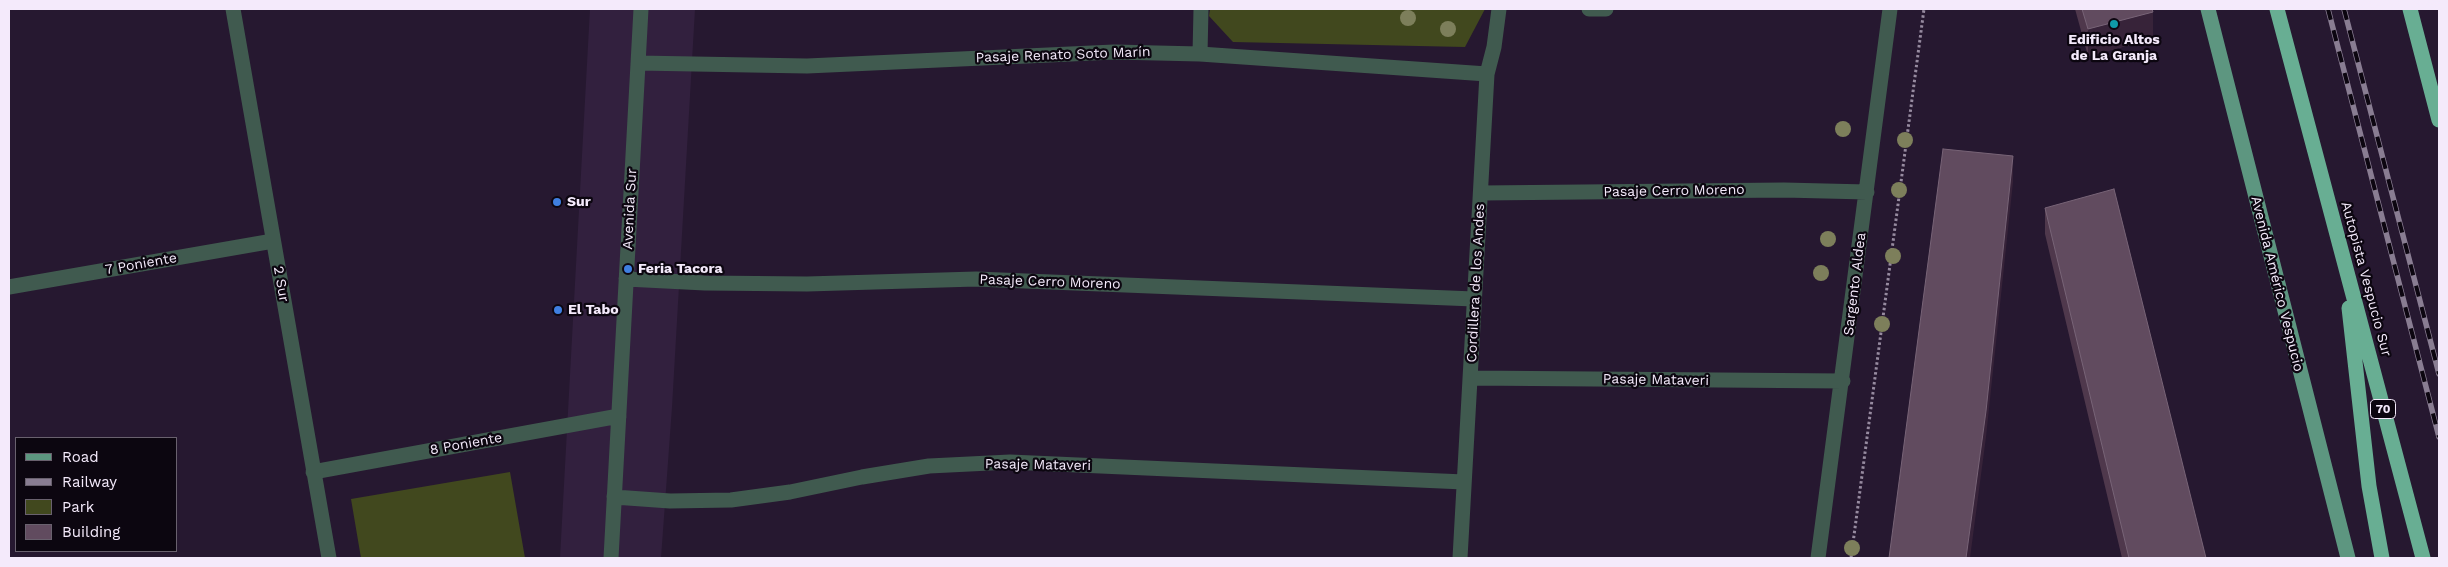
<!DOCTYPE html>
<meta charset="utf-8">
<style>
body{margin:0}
#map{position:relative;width:2448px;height:567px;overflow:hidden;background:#261830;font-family:"Work Sans",sans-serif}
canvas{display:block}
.frame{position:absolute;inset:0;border:10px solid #f4eafb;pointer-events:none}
.legend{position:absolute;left:15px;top:437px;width:162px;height:115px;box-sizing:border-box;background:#0c0610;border:1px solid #69616e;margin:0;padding:6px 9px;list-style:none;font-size:15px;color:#f4eafb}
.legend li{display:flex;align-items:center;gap:10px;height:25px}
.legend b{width:25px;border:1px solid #69616e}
</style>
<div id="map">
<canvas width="2448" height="567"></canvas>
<div class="frame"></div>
<ul class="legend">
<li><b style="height:6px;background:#5d9680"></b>Road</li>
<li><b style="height:6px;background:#897d92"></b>Railway</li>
<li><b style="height:14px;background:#41481e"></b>Park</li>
<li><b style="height:14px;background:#614b5f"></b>Building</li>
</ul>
</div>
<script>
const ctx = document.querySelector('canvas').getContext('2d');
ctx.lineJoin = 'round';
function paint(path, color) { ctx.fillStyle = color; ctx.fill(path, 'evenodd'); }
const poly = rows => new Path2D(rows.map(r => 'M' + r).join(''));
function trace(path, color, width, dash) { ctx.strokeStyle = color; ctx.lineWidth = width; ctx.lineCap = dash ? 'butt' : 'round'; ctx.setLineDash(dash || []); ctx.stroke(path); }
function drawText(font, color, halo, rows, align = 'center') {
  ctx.font = font + ' "Work Sans",sans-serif'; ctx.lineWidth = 4.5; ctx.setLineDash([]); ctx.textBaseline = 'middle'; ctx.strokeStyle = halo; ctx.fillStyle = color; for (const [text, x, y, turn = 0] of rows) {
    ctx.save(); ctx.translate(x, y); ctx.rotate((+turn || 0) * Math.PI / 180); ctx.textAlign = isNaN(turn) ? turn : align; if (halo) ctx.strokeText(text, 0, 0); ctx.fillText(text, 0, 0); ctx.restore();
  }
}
paint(poly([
 [590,9,695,9,672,407,661,558,560,558]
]), '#32203e');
paint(poly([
 [1210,9,1485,9,1465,47,1233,42,1209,16],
 [510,472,525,558,361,558,351,499]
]), '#41481e');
trace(poly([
 [1851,558,1924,9]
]), '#978ba0', 3, [2.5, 2.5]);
trace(poly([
 [233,9,329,558],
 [1589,9,1606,9],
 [1200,54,1201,9],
 [638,63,807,66,1114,52,1200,54,1487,74],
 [1481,193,1784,190,1867,192],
 [626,279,705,283,807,284,976,279,1474,299],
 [9,287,273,241],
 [1470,378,1843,381],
 [313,472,619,416],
 [614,497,670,501,731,500,790,492,862,477,929,466,1010,462,1464,482],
 [611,558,641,9],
 [1460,558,1487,74,1494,47,1499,9],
 [1818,558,1890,9]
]), '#405a4f', 15);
trace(poly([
 [2208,9,2348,558]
]), '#5d9680', 15);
trace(poly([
 [2277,9,2423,558],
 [2410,9,2439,120],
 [2349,308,2369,486,2382,558]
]), '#68ae93', 15);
const rail = poly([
 [2328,9,2439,437],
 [2344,9,2439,374]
]);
trace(rail, '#897d92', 5.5);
trace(rail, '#0c0610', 4, [11]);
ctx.fillStyle = '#7d7f5b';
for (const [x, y] of [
 [1408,18],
 [1448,29],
 [1843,129],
 [1905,140],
 [1899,190],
 [1828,239],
 [1893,256],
 [1821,273],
 [1882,324],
 [1852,548]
]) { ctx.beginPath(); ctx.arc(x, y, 8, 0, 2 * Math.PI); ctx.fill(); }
paint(poly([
 [2075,9,2152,9,2153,39,2088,56],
 [2045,208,2206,558,2122,558,2045,234]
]), '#4f384c');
paint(poly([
 [2153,12,2153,39,2088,56,2088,29],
 [2013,156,2013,182,1986,437,1970,558,1966,558]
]), '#372339');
const building = poly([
 [2082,9,2152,9,2153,12,2088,29,2082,9],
 [1943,149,2013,156,1986,411,1966,558,1889,558,1943,149],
 [2114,189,2206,558,2129,558,2045,208,2114,189]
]);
paint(building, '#614b5f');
trace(building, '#786477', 1);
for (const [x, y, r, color] of [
 [2114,24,5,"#0f9aa8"],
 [557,202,5,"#3f7fe0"],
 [628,269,5,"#3f7fe0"],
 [558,310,5,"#3f7fe0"]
]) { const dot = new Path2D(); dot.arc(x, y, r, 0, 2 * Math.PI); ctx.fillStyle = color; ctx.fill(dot); trace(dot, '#0c0610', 2); }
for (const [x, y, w] of [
 [2383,409,25]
]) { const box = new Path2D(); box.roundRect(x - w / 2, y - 9.5, w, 19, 4); ctx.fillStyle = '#0c0610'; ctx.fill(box); trace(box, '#f4eafb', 1); }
drawText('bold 12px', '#f4eafb', null, [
 ["70",2383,409]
]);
drawText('bold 14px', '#f4eafb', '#0c0610', [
 ["Edificio Altos",2114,40,"center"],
 ["de La Granja",2114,56,"center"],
 ["Sur",567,202],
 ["Feria Tacora",638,269],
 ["El Tabo",568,310]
], 'left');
drawText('14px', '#f4eafb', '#0c0610', [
 ["Pasaje Renato Soto Marín",1063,55,-2],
 ["Pasaje Cerro Moreno",1674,191,-1],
 ["Avenida Sur",630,209,-87],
 ["7 Poniente",141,264,-10],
 ["Autopista Vespucio Sur",2366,279,75],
 ["Pasaje Cerro Moreno",1050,282,2],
 ["Cordillera de los Andes",1476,283,-87],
 ["2 Sur",281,284,80],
 ["Sargento Aldea",1855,284,-83],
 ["Avenida Américo Vespucio",2277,284,76],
 ["Pasaje Mataveri",1656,380,1],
 ["8 Poniente",466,444,-10],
 ["Pasaje Mataveri",1038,465,1]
]);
</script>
